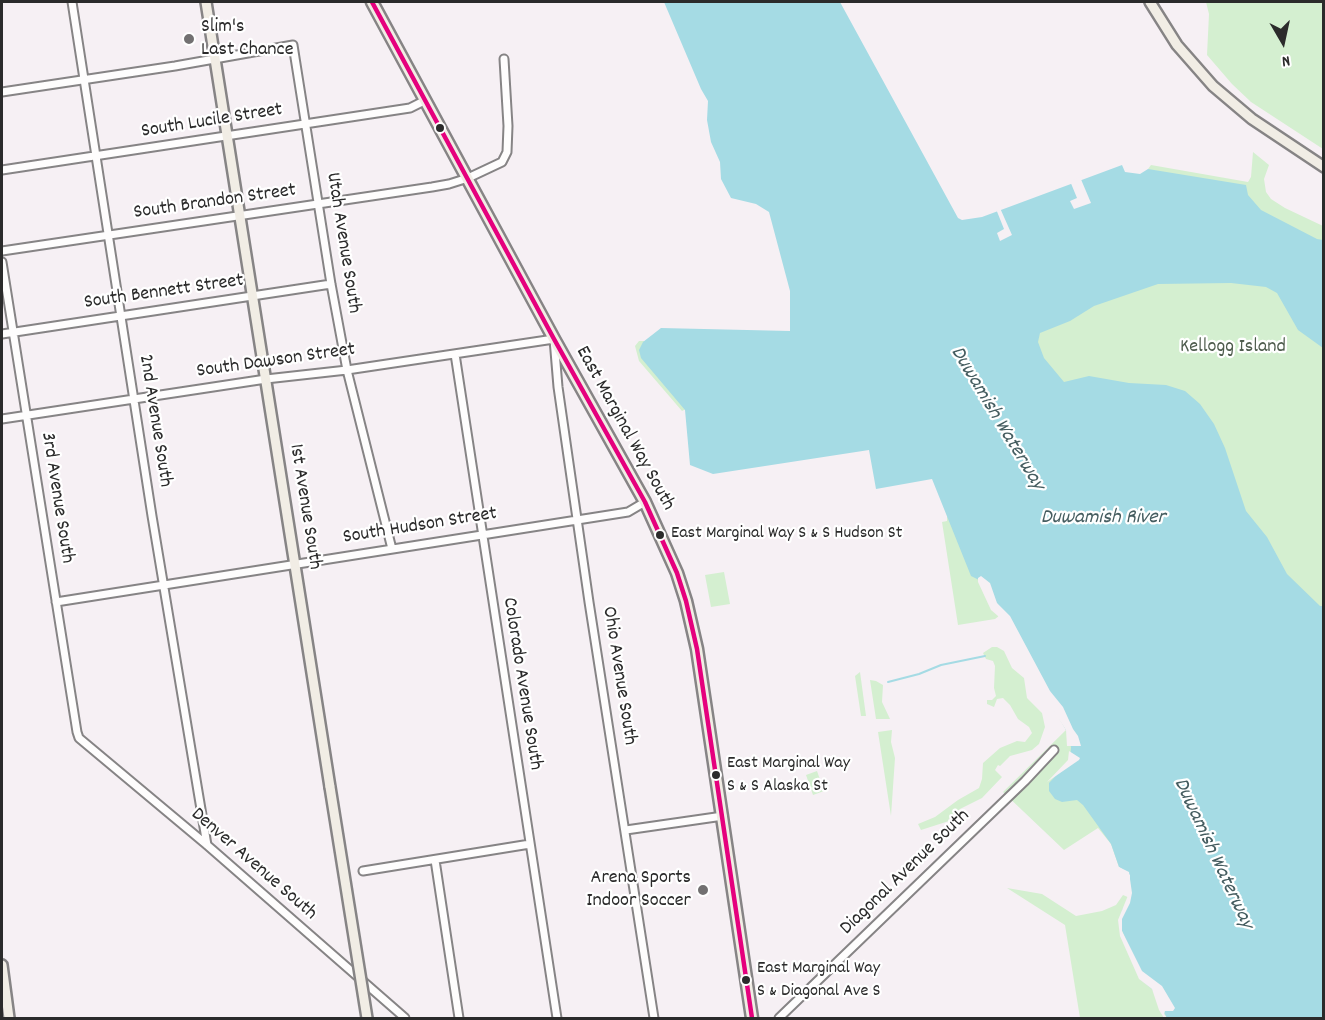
<!DOCTYPE html>
<style>
body{margin:0}
#map{position:relative;width:1325px;height:1020px;overflow:hidden;background:#f6f0f4;font-family:Dekko,sans-serif}
canvas{display:block}
.frame{position:absolute;inset:0;border:3px solid #2b2b2b;pointer-events:none}
.north{position:absolute;left:1253px;top:12px;width:60px;height:60px;-webkit-text-stroke:4px #fff;paint-order:stroke;rotate:171deg;font-size:16px;font-weight:700;line-height:24px;text-align:center;color:#2b2b2b}
.north::after{content:'';display:block;margin:auto;width:21px;height:27px;background:#2b2b2b;clip-path:polygon(50% 0,100% 100%,50% 72%,0 100%)}
</style>
<div id="map">
<canvas width="1325" height="1020"></canvas>
<div class="frame"></div>
<div class="north">N</div>
</div>
<script>
const ctx = document.querySelector('canvas').getContext('2d');
ctx.lineJoin = 'round';
function paint(path, color) { ctx.fillStyle = color; ctx.fill(path, 'evenodd'); }
const poly = rows => new Path2D(rows.map(r => 'M' + r).join(''));
function trace(path, color, width, dash) { ctx.strokeStyle = color; ctx.lineWidth = width; ctx.lineCap = dash ? 'butt' : 'round'; ctx.setLineDash(dash || []); ctx.stroke(path); }
function drawText(font, color, halo, rows, align = 'center') {
  ctx.font = font + ' Dekko,sans-serif'; ctx.lineWidth = 4.5; ctx.setLineDash([]); ctx.textBaseline = 'middle'; ctx.strokeStyle = halo; ctx.fillStyle = color; for (const [text, x, y, turn = 0] of rows) {
    ctx.save(); ctx.translate(x, y); ctx.rotate((+turn || 0) * Math.PI / 180); ctx.textAlign = isNaN(turn) ? turn : align; if (halo) ctx.strokeText(text, 0, 0); ctx.fillText(text, 0, 0); ctx.restore();
  }
}
paint(poly([
 [1206,2,1323,2,1323,149,1251,102,1232,84,1207,55,1209,14],
 [1253,152,1269,165,1264,179,1266,192,1271,199,1285,208,1323,226,1323,298,1148,169,1151,165,1248,182,1251,177],
 [1260,267,1324,315,1323,705,1087,400,1027,363,1036,316,1158,269],
 [639,341,644,341,692,406,682,411,639,361,635,346],
 [947,515,999,616,995,619,958,625,942,522,947,521],
 [724,572,730,604,711,607,705,575],
 [992,647,997,647,1004,651,1012,668,1024,678,1027,698,1042,713,1045,727,1039,744,1032,750,1010,756,1000,766,998,765,995,770,1002,777,982,798,960,809,948,820,949,821,921,830,918,824,935,817,958,800,979,788,982,779,983,763,1000,748,1017,741,1025,742,1032,733,1029,727,1018,719,1010,705,1003,698,997,699,994,707,987,704,987,700,992,700,996,696,994,688,995,666,993,661,986,659,983,653],
 [860,672,866,716,861,716,855,676],
 [870,680,876,681,883,685,882,702,890,719,876,719],
 [1039,686,1119,785,1152,989,1179,1018,1080,1018,1065,925,1007,888,1042,894,1076,916,1102,911,1116,905,1123,895,1130,898,1130,903,1130,872,1119,867,1111,844,1098,828,1064,850,1003,792,1066,730],
 [892,730,891,742,895,758,891,816,878,732],
 [817,771,824,791,813,795,806,775]
]), '#d4efd0');
paint(poly([
 [664,2,840,2,958,218,962,220,982,217,1122,165,1125,172,1140,174,1148,169,1246,185,1248,195,1261,210,1317,239,1323,240,1323,348,1298,330,1277,293,1266,287,1231,283,1158,284,1094,306,1070,321,1040,333,1038,342,1044,358,1064,382,1089,376,1129,383,1166,385,1185,391,1200,404,1214,424,1225,448,1246,511,1267,537,1287,574,1320,606,1323,606,1323,1018,1167,1018,1152,989,1141,980,1121,928,1122,910,1130,898,1130,875,1119,867,1111,844,1083,805,1077,800,1062,802,1055,799,1049,791,1049,783,1070,761,1071,747,1066,730,979,580,971,576,932,479,876,489,869,450,713,474,690,465,685,410,641,358,639,350,643,342,661,328,790,331,790,291,769,212,756,204,731,198,721,179,720,162,711,142,707,120,708,101,701,89]
]), '#a5dbe4');
paint(poly([
 [1080,177,1091,203,1074,209,1070,201,1077,198,1070,181],
 [1000,208,1012,235,1000,241,997,233,1004,229,996,209],
 [981,576,990,583,997,603,1010,616,1050,691,1063,707,1073,729,1078,736,1081,746,1067,746,1066,730,1037,686,998,616,991,610,978,582,978,578],
 [1069,751,1080,758,1079,760,1047,782,1068,760],
 [1119,867,1129,872,1132,893,1130,903,1122,919,1122,931,1142,971,1162,986,1175,1008,1173,1011,1165,1011,1164,1014,1167,1018,1164,1018,1159,1010,1152,989,1139,979,1120,936,1118,920,1129,893,1127,892,1127,877,1117,869]
]), '#f6f0f4');
trace(poly([
 [888,682,919,674,941,665,985,656]
]), '#a5dbe4', 2);
const minor = poly([
 [72,2,152,516,207,845],
 [2,92,175,66,293,45,331,284,347,370,392,549],
 [2,170,410,108,426,100],
 [2,251,432,187,449,184,468,178,502,162,507,152,508,126,504,59],
 [2,262,77,732,79,738,207,845,405,1018],
 [2,334,331,284],
 [455,354,557,1018],
 [2,419,266,379,347,370,554,339,558,387,589,602,654,1018],
 [56,602,628,512,645,502],
 [626,830,723,816],
 [435,860,459,1018],
 [363,871,530,844],
 [779,1018,1025,781,1054,750]
]);
const major = poly([
 [206,2,330,787],
 [1150,2,1177,45,1213,86,1252,119,1324,167],
 [2,965,9,1018]
]);
const highway = poly([
 [372,2,554,339,645,502,677,573,686,601,697,649,752,1018]
]);
trace(minor, '#868485', 11);
trace(major, '#868485', 14);
trace(highway, '#868485', 15);
trace(minor, '#fefdfd', 7);
trace(major, '#f1ede5', 9);
trace(highway, '#f1ede5', 10);
const majorBridge = poly([
 [330,787,367,1018]
]);
trace(majorBridge, '#868485', 14, []);
trace(majorBridge, '#f1ede5', 9);
trace(poly([
 [372,2,554,339,645,502,677,573,686,601,697,649,752,1018]
]), '#e5007d', 4.5);
for (const [x, y, r, color] of [
 [189,39,6,"#727071"],
 [440,128,5,"#2b2b2b"],
 [660,535,5,"#2b2b2b"],
 [716,775,5,"#2b2b2b"],
 [703,890,6,"#727071"],
 [746,980,5,"#2b2b2b"]
]) { const dot = new Path2D(); dot.arc(x, y, r, 0, 2 * Math.PI); ctx.fillStyle = color; ctx.fill(dot); trace(dot, '#fff', 2); }
drawText('18px', '#2b2b2b', '#fff', [
 ["East Marginal Way S & S Hudson St",671,535],
 ["East Marginal Way",727,765],
 ["S & S Alaska St",727,788],
 ["East Marginal Way",757,970],
 ["S & Diagonal Ave S",757,993]
], 'left');
drawText('20px', '#2b2b2b', '#fff', [
 ["Slim's",201,28],
 ["Last Chance",201,51],
 ["Arena Sports",691,879,"right"],
 ["Indoor Soccer",691,902,"right"]
], 'left');
drawText('20px', '#2b2b2b', '#fff', [
 ["South Lucile Street",212,122,-9],
 ["South Brandon Street",215,203,-8],
 ["Utah Avenue South",342,243,81],
 ["South Bennett Street",164,293,-8],
 ["South Dawson Street",276,362,-8],
 ["2nd Avenue South",154,421,81],
 ["East Marginal Way South",624,429,61],
 ["3rd Avenue South",56,498,81],
 ["1st Avenue South",304,507,81],
 ["South Hudson Street",420,527,-9],
 ["Ohio Avenue South",618,676,81],
 ["Colorado Avenue South",521,684,81],
 ["Denver Avenue South",253,865,41],
 ["Diagonal Avenue South",906,873,-44]
]);
drawText('20px', '#4e5c4d', '#fff', [
 ["Kellogg Island",1233,348]
]);
drawText('italic 21px', '#455d60', '#fff', [
 ["Duwamish Waterway",996,419,59],
 ["Duwamish River",1103,519],
 ["Duwamish Waterway",1212,854,65]
]);
</script>
